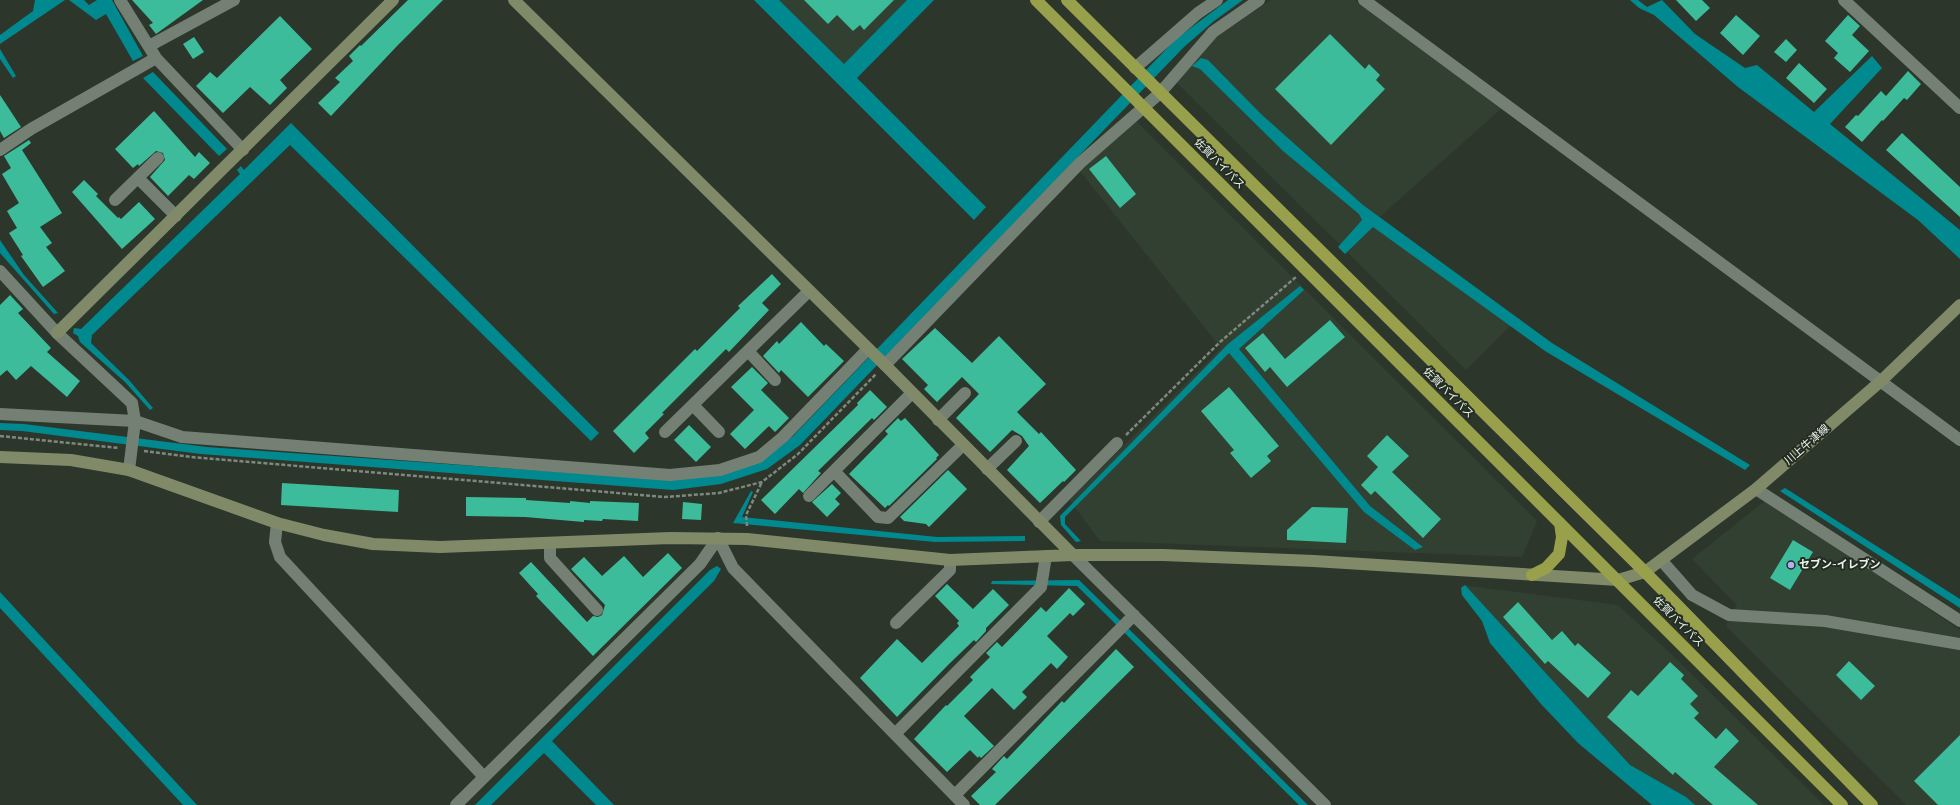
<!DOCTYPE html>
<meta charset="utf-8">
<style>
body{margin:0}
canvas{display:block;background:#2c362b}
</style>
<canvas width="1960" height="805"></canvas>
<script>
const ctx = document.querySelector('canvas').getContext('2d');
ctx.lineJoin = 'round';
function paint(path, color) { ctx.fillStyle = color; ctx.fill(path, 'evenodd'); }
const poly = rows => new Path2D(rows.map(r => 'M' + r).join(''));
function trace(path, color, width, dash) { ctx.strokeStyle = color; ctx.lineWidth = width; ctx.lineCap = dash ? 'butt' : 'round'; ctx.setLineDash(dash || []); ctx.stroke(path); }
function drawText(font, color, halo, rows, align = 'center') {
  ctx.font = font + ' Manrope,"Noto Sans JP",sans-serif'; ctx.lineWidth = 4; ctx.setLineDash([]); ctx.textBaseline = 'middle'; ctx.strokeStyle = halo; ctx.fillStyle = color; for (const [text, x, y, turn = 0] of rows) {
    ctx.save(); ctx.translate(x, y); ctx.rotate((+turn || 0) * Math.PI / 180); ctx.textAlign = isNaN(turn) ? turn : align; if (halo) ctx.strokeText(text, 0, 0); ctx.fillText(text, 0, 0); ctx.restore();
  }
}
paint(poly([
 [779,0,907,0,844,64],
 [1271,0,1355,0,1502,108,1376,220,1514,322,1466,370,1176,82,1215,38],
 [1136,121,1537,521,1522,557,1100,541,1070,500,1221,348,1079,170],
 [1766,500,1960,630,1960,805,1906,805,1726,626,1737,605,1692,559],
 [1461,585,1618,605,1671,654,1824,805,1672,805,1630,771]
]), '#314030');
paint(poly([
 [35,0,65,0,0,44,0,35,33,11],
 [69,0,84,0,89,5,97,0,112,0,143,56,133,61,106,14,96,20],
 [754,0,779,0,844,64,907,0,934,0,857,78,986,207,974,220],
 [1228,0,1243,0,1214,21,1184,47,800,445,767,469,721,484,673,490,201,454,22,431,0,430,0,423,24,424,207,447,672,480,764,459,793,436,1176,39],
 [1630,0,1638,0,1647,7,1662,0,1695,34,1745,68,1757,65,1814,112,1872,56,1882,68,1830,124,1960,230,1960,259,1918,220,1738,87,1654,15,1639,8],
 [0,49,16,76,13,78,0,59],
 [1201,58,1208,60,1261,114,1363,205,1552,343,1750,465,1745,470,1545,351,1373,227,1345,254,1338,247,1362,220,1359,214,1283,151,1200,69,1192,66],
 [153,72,227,149,219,156,143,78],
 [291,123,599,433,591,441,290,145,92,335,91,343,129,380,153,408,150,410,125,382,80,342,78,336,73,333,74,328,81,329,240,174,237,170,241,166,244,170],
 [0,240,24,275,58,313,54,314,0,253],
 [1300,286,1304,290,1239,349,1370,506,1423,547,1415,550,1364,512,1229,353,1065,517,1065,524,1081,541,1076,542,1061,525,1060,516,1228,344],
 [1785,488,1960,599,1960,608,1780,491],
 [751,491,753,492,742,517,937,537,1025,536,1025,541,935,542,733,523],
 [717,566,721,569,714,581,552,741,614,805,596,805,544,753,491,805,475,805,710,570],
 [1079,580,1308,805,1299,805,1077,586,991,584,992,581],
 [1465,585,1630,765,1686,797,1695,805,1652,805,1578,743,1541,704,1490,643,1482,621,1462,595,1461,588],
 [0,592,197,805,183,805,0,608]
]), '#00898f');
paint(poly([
 [132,0,203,0,156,34,149,25,153,23],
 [408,0,443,0,397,46,331,116,318,103,340,82,335,78,353,61,349,56,360,45,361,46],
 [804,0,894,0,864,30,860,25,853,31,837,15,828,24],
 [1676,0,1702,0,1710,8,1696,21],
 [1736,15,1760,36,1743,55,1720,33],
 [1848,15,1860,26,1852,35,1869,51,1850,72,1834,58,1838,53,1825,41],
 [280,16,312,49,280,80,287,88,270,105,250,87,223,113,196,86,210,72,217,78],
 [1330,34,1365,69,1369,64,1380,75,1376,80,1385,89,1331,145,1275,89],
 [194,37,204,52,193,59,183,44],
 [1786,39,1797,50,1786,62,1774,52],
 [1799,63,1827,89,1814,103,1786,78],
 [1908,71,1921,84,1907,100,1904,98,1883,121,1882,120,1862,142,1845,127,1856,115,1858,116,1881,91,1886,96],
 [0,95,21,127,4,138,0,131],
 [154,111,195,157,199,152,210,163,194,179,189,175,168,196,150,177,165,160,163,153,156,151,139,166,138,164,133,168,115,149],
 [1902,133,1960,187,1960,217,1886,150],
 [29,140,31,143,22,150,62,213,40,227,52,243,46,247,65,271,43,287,21,256,23,255,9,233,17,228,7,211,19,203,2,174,11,168,4,156],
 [1106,156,1136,194,1120,208,1089,169],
 [84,180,98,194,96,196,118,218,119,217,121,219,139,202,155,219,122,249,72,192],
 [772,274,781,284,762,303,769,310,729,352,726,349,662,413,664,414,645,433,649,438,634,453,613,431,695,349,697,351,740,308,738,306],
 [10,295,23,309,18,313,51,348,47,352,80,381,67,397,31,366,16,380,7,370,0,376,0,305],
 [1330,320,1345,337,1287,387,1270,367,1265,372,1245,348,1263,333,1285,359],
 [801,322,824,346,826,344,844,361,808,397,781,370,779,373,763,356,777,341,779,344],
 [935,328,972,363,999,336,1046,384,1017,412,1039,434,1041,432,1076,470,1064,482,1063,481,1040,503,1007,470,1029,446,1022,436,1012,430,990,452,956,418,979,394,962,377,937,402,924,389,928,385,902,359],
 [752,367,768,383,761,390,789,418,775,432,769,426,745,449,730,434,754,410,731,387],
 [1229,387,1279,446,1267,456,1271,461,1251,478,1230,453,1234,450,1201,411],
 [870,390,887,407,874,420,872,418,818,471,821,473,803,493,799,489,775,514,761,500,858,405,857,403],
 [898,418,901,421,905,418,939,455,936,458,937,459,889,506,888,505,885,508,849,474,888,434,885,431],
 [689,425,711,447,696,462,674,440],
 [1387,435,1409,456,1392,472,1441,519,1423,538,1375,491,1371,495,1361,485,1378,467,1367,456],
 [948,470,967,489,929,527,926,524,904,521,900,517],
 [282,483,399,490,398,512,281,505],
 [832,484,841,493,835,499,840,504,827,517,812,502],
 [466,497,526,498,526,500,570,503,570,501,590,503,590,501,639,503,638,521,603,519,602,521,584,520,584,522,525,517,466,516],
 [683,502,702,504,701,520,682,519],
 [1312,507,1348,508,1346,543,1287,540,1287,530],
 [1793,540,1813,552,1790,590,1770,578],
 [668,553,682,568,593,656,536,596,538,594,519,573,531,562,587,622,593,616,598,617,602,615,605,605,571,569,584,557,602,576,624,556,643,577],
 [947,584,973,609,993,589,1009,605,986,628,986,631,976,642,974,640,949,664,897,717,860,678,897,639,922,663,959,626,957,623,959,621,935,596],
 [1069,588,1085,604,1073,616,1070,613,1047,636,1068,657,1057,669,1051,663,1022,692,1027,697,1014,710,992,688,964,716,994,746,981,758,979,756,978,758,970,750,947,772,914,739,946,705,947,706,973,680,970,677,990,657,986,653,997,642,1002,647,1041,607,1046,612],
 [1518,602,1552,640,1562,631,1575,646,1578,643,1611,673,1588,698,1548,661,1545,664,1503,617],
 [1116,649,1134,667,995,805,980,805,971,796,996,772,992,769,1004,756,1007,759,1062,701,1064,703],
 [1849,661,1875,686,1861,700,1836,675],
 [1670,662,1684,675,1681,679,1698,696,1690,704,1699,713,1694,718,1716,739,1726,728,1739,741,1714,767,1758,805,1713,805,1675,772,1673,775,1607,717,1631,690,1638,696],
 [1960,735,1960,805,1938,805,1914,781]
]), '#3cbc9a');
trace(poly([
 [1126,435,1220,342,1296,277],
 [0,436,119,448],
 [144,451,191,457,665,497,719,493,762,482,798,454,876,374],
 [747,526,746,515,762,482]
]), '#7f887e', 2.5, [4, 2]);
trace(poly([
 [120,0,156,58,243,150],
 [1364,0,1960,440],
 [1844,0,1960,108],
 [149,46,234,0],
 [1135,68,1198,13,1217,0],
 [0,150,31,129,156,58],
 [138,178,176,216],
 [115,200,158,158],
 [0,271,57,333,132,403,135,421,129,470],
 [748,351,775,380],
 [885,365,1080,163,1160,93,1213,32,1259,0],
 [693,405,719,432],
 [0,414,135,421,182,437,670,475,720,470,759,457,783,437,868,349],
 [938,420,965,393],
 [665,432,809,291],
 [987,469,1016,441],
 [834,471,878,517,888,518,963,445],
 [1756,489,1960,621],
 [809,496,912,393],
 [1039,522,1117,443],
 [277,523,275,542,280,557,484,777],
 [550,544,550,558,597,610],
 [1073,555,1325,805],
 [1662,561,1692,595,1729,615,1825,621,1960,644],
 [896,623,950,570,950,560],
 [895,734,1041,587,1046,556],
 [955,795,1134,615],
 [456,805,700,564,718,538,733,568,964,805]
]), '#758074', 12);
trace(poly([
 [514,0,885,365,1073,555],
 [57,333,393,0],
 [0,457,71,460,129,470,277,523,324,535,373,544,440,547,670,538,747,539,950,560,1073,555,1163,555,1314,561,1618,580,1645,572,1756,489,1881,381,1960,305]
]), '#808a68', 12);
trace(poly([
 [1036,0,1842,805],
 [1067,0,1645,572,1872,805],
 [1532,575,1546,568,1559,554,1562,537,1560,523]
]), '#99a04b', 12);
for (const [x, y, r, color] of [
 [1791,565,4,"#b3acf9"]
]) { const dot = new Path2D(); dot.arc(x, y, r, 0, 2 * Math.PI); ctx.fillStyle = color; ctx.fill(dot); trace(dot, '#222c21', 1.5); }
drawText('11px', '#ecf3eb', '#222c21', [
 ["佐賀バイパス",1219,164,45],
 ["佐賀バイパス",1448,393,45],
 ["川上牛津線",1807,445,-41],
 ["佐賀バイパス",1678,622,45]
]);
drawText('bold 11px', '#ecf3eb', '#222c21', [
 ["セブン-イレブン",1799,565]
], 'left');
</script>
